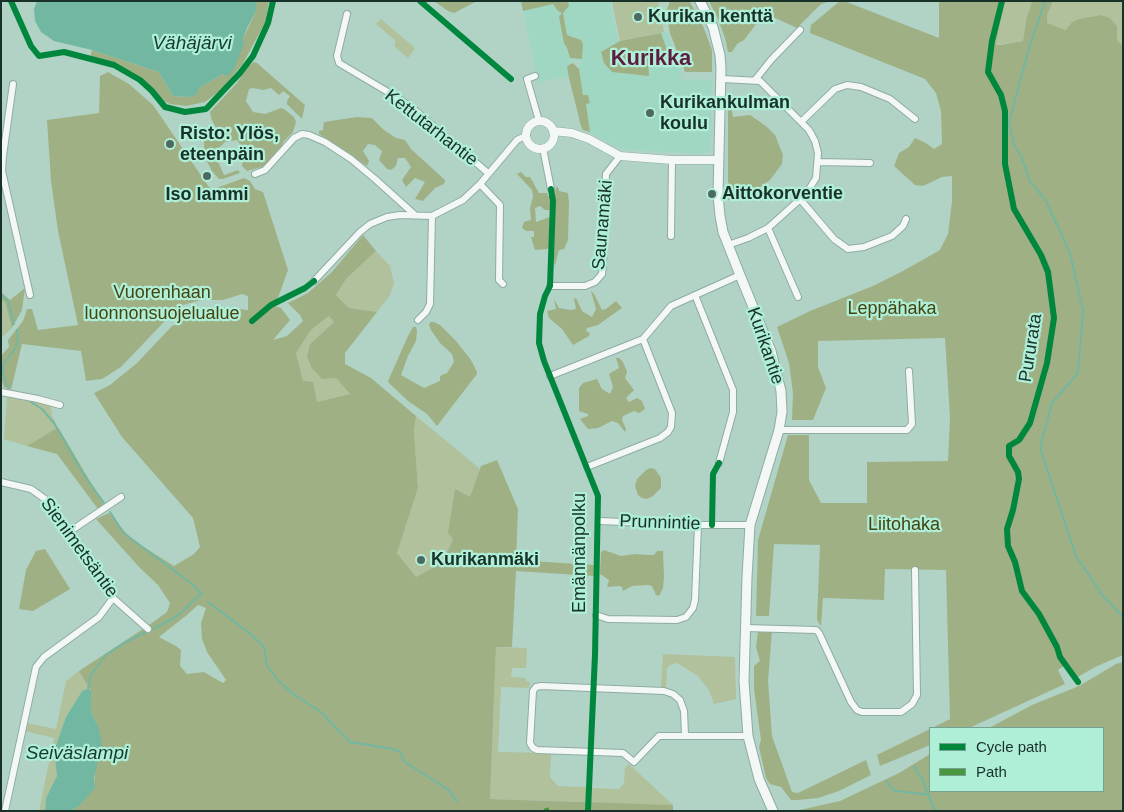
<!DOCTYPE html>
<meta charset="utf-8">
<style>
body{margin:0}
#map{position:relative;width:1124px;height:812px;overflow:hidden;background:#b0d3c6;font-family:Arial,sans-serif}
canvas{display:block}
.frame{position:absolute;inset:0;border:2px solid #183129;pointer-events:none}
.legend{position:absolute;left:929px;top:727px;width:175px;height:65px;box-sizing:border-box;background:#afeed7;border:1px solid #73a291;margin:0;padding:6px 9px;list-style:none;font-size:15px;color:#183129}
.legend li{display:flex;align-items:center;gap:10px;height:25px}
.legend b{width:25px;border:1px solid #73a291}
</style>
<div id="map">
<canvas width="1124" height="812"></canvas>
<div class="frame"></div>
<ul class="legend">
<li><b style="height:6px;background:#00873e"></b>Cycle path</li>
<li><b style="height:6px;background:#489740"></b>Path</li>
</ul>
</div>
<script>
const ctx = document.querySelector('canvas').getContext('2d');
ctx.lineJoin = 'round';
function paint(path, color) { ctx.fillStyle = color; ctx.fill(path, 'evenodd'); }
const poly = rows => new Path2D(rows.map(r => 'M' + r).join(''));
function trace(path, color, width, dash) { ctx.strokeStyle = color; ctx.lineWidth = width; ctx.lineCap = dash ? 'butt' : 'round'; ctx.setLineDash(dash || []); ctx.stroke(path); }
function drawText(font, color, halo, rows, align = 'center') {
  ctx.font = font + ' Arial,sans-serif'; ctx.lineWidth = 4.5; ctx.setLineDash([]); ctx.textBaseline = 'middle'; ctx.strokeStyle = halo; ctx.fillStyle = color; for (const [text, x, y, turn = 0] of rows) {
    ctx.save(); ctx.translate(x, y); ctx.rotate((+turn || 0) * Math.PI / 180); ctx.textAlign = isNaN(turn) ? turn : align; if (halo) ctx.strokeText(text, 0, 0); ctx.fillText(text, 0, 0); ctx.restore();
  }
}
paint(poly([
 [557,1,610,1,618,41,661,33,668,33,682,72,680,79,712,80,711,149,705,154,625,150,618,148,590,132,578,69,582,61,571,59,568,67,570,76,538,83,523,10,553,4]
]), '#a0d7c3');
paint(poly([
 [617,1,658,1,664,32,620,41,612,2],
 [1005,1,1032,1,1026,20,1023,41,996,45,1003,6],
 [1053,1,1123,1,1123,46,1117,40,1117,26,1110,18,1101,15,1079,19,1072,22,1067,30,1047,23,1047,15],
 [381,19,414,47,414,50,408,58,394,46,396,41,376,24],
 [376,251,390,266,394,283,390,295,377,312,349,308,336,295,346,279],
 [1,299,5,302,12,328,1,338],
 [329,316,334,322,310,344,336,378,351,394,317,402,303,381,296,353,311,330],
 [7,397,51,405,52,416,58,427,27,446,4,439],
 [416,416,480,469,470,498,455,490,453,539,444,559,438,565,416,577,397,553,418,488,414,431],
 [496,647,527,648,526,668,512,668,511,677,526,678,526,681,530,682,529,688,501,687,498,752,551,753,550,777,558,786,586,787,586,802,490,799],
 [663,654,735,657,736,699,714,704,709,690,698,676,677,663,670,665,667,668,666,688,661,687],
 [79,671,91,691,82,691,66,717,54,751,57,776,46,798,45,811,39,811,54,738,25,731,27,723,56,729,66,681],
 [629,764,673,805,591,803,591,788,619,789,624,783,625,768]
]), '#b0c19c');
paint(poly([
 [256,1,269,1,265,23,242,65,221,90,205,102,186,106,170,104,164,101,140,78,130,72,90,57,92,50,159,72,173,96,191,97,199,88,223,74,243,39,256,11],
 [434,1,477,1,454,13,448,11],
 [521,1,568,1,569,6,563,13,567,35,581,40,583,44,582,59,570,58,567,48,564,43,559,17,562,13,558,11,553,4,523,11],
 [670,1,689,1,700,18,712,50,712,72,685,72,670,33,666,12],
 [709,1,831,1,821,4,797,28,773,17,766,16,760,19,744,40,737,44,732,52,728,52,725,38,718,19],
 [840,1,844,1,939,38,939,1,1005,1,998,33,996,45,1000,45,1023,41,1026,20,1032,1,1053,1,1047,15,1047,23,1066,30,1072,22,1079,19,1101,15,1110,18,1117,26,1117,40,1123,46,1123,655,1095,667,1078,677,1068,663,1058,670,1065,684,969,728,932,728,950,719,946,570,885,569,884,600,823,598,821,626,817,620,820,545,774,544,769,616,756,616,758,540,788,435,809,435,809,480,821,503,867,503,867,462,948,461,950,417,945,338,818,341,818,367,826,388,813,420,792,420,793,393,789,363,777,327,810,311,873,286,903,271,940,250,948,234,952,201,952,176,942,177,923,186,915,185,894,166,899,153,909,147,915,138,926,143,934,149,942,144,941,111,936,93,925,79,810,33,811,25],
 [661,33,670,58,648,64,649,76,612,72,604,63,601,52,620,41],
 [254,62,257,63,305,105,302,119,287,104,287,101,290,96,283,91,279,95,271,88,263,90,253,88,249,89,246,101,253,112,265,114,281,108,284,109,294,117,296,122,293,132,284,141,280,149,265,166,247,171,242,166,244,150,240,144,237,140,225,142,218,149,217,158,220,166,224,175,238,170,240,173,223,179,219,179,212,171,204,156,204,134,206,126,217,137,220,137,211,118,210,112,237,83,247,67],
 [573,63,579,69,583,95,588,95,590,103,586,104,590,132,583,130,581,126,569,78,567,66],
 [108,72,129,84,153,105,211,190,244,178,250,181,255,189,263,192,288,270,275,306,281,308,290,320,273,340,287,336,303,321,300,315,288,303,308,293,332,272,363,235,376,251,346,279,336,295,349,308,377,312,345,353,345,364,371,378,416,416,414,431,418,488,397,553,416,577,438,565,444,559,453,539,448,533,455,489,470,497,481,466,497,460,518,509,516,560,594,565,594,576,516,571,512,647,496,647,490,799,673,805,673,811,71,811,80,805,94,788,98,726,91,712,91,691,79,671,152,623,167,612,170,603,158,585,139,567,96,519,109,513,131,539,174,566,194,554,200,547,193,518,122,437,94,393,110,385,137,363,172,326,201,312,212,311,221,307,248,310,248,296,242,294,223,300,201,300,183,305,163,323,121,367,102,379,86,381,81,351,22,344,11,390,4,387,1,378,1,356,9,347,8,340,23,321,27,309,32,309,38,330,78,325,58,231,51,181,47,120,99,113,100,76],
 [329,316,334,322,310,344,307,357,312,368,322,379,336,378,350,394,317,402,313,382,303,381,296,353,311,330],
 [198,605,206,608,201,623,202,639,207,652,226,680,223,683,204,672,187,674,180,666,181,650,176,646,159,637,187,615],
 [731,106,733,117,750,115,766,126,775,135,783,155,782,164,770,180,745,198,728,200,728,107],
 [357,117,372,118,384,130,396,138,405,140,411,149,445,180,444,184,435,188,423,201,415,199,425,182,415,178,406,187,402,180,411,167,405,158,398,158,396,166,391,170,387,169,379,160,382,151,375,145,368,144,363,151,369,161,367,166,319,134,319,131,323,130,324,122],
 [521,172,526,177,530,177,539,193,547,193,548,196,550,196,550,210,545,210,540,206,535,208,536,222,550,217,550,245,547,249,535,250,531,237,534,237,534,231,526,231,522,228,524,222,531,220,530,208,533,197,532,190,517,174],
 [556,187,558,187,559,191,568,193,569,202,568,240,564,249,559,250,555,265,554,264,554,253,555,195],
 [25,288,22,310,12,328,5,302,1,299,1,292,10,300],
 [591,291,594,294,602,310,606,309,616,301,622,308,598,325,587,328,586,331,590,333,589,336,573,345,562,329,549,318,547,311,556,309,554,299,559,308,571,310,576,309,574,299,576,298,582,311,592,317,596,309],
 [430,322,434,322,440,325,456,341,471,360,477,372,477,374,437,426,427,414,408,401,390,384,388,381,408,336,413,327,416,327,417,331,416,341,408,356,401,375,424,388,440,381,440,376,447,373,454,362,452,354,440,343,431,330,429,325],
 [616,358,619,358,623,362,627,372,625,378,634,390,626,398,629,402,637,398,642,401,645,409,639,413,634,411,623,416,622,420,626,429,625,432,618,423,612,421,598,428,588,429,580,419,588,416,588,414,579,411,579,388,583,383,597,379,602,389,610,394,613,387,609,374,619,368],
 [58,427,104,505,98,509,57,454,27,446],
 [650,468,655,469,661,478,661,488,653,496,647,499,642,498,638,495,635,486,637,479,646,470],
 [45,549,70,589,33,611,19,609,26,570,36,551],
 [604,550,621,556,635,554,650,555,654,555,657,551,663,551,664,577,663,588,659,596,656,595,652,586,648,585,632,586,623,591,622,587,619,586,607,587,609,580,600,574,601,552],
 [772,631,768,681,772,736,792,792,798,793,866,760,871,775,839,791,818,798,798,800,791,800,781,787,770,784,766,778,759,747,761,740,754,689,754,666,760,661,756,647,758,632],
 [1123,662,1123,811,795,811,840,801,899,773,930,754,930,791,1103,791,1103,728,989,728,1032,705,1079,686,1116,664],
 [930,729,930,745,880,766,877,755]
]), '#a0b085');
paint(poly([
 [37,1,256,1,256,11,247,28,243,39,244,43,234,69,228,76,223,74,199,88,197,94,191,97,173,96,159,72,92,50,54,41,41,32,35,21,34,9],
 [88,689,91,691,91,712,98,726,102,743,94,778,95,788,80,805,71,811,45,811,46,798,57,776,54,751,66,717,82,691]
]), '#72b7a1');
trace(poly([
 [1045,1,1029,48,1009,123,1014,145,1021,156,1030,181,1046,201,1070,253,1083,310,1078,373,1052,403,1040,448,1076,556,1103,596,1123,617],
 [1,295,8,301,14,324],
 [8,388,3,374,3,365,16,347,18,339,17,330],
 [31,402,42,409,54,423,82,472,104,503],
 [110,512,123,532,129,537,192,584,202,595],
 [208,602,253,636,264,647,267,666,278,680,292,693,321,712,350,742,393,749,400,752,405,762,447,789,457,801],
 [153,629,176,617,201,594],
 [88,689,91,675,106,655,124,643,148,631],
 [914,766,922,779,935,811],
 [886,781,892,789,897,791,929,795]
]), '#72b7a1', 2);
const minor = poly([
 [347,14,337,56,339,63,398,98,416,111,488,173],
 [535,76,527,79,539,121],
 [722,79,760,81,809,130,815,141,818,153,816,178,806,194,768,228,748,238,728,245],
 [755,80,771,60,800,30],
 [13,84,3,156,2,171,30,295],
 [802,121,835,89,847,85,861,87,890,99,915,119],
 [543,148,551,189],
 [819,162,870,163],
 [255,174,265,170,294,138,302,134,309,135,325,142,351,159,375,179,415,215],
 [480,184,500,205,499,280,503,284],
 [800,199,834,239,848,249,864,247,892,236,903,226,906,219],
 [768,228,798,297],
 [671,236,672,160],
 [314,281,360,232,370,224,387,217,400,215,432,216,463,200,480,184,517,140,527,135],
 [550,286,585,286,595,282,602,274,603,265,606,174,620,156],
 [695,295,733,390,733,412,719,463],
 [418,320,426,312,430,304,432,216],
 [550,376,643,339,671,306,740,275],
 [1,392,38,399,60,405],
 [779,430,907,430,912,424,909,371],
 [587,467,660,438,668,432,671,427,672,413,643,339],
 [1,482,31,489,45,499,113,598,148,629],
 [599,521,698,525,750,525],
 [69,532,121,497],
 [596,615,608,619,677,620,686,617,693,608,695,600,698,525],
 [746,628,816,630,819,633,851,702,857,710,862,712,901,712,912,704,917,695,915,570],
 [685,735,684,711,680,700,673,694,664,691,541,686,536,687,533,691,530,743,533,748,537,750,623,753,634,762,659,736,748,736],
 [5,811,36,667,44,657,99,617,113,598]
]);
const tertiary = poly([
 '526 135a14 14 0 1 1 28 0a14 14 0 1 1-28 0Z',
 [553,131,572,133,589,139,620,156,672,160,719,160]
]);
const secondary = poly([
 [700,1,713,27,720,55,721,68,718,195,720,216,723,232,740,275,771,351,781,391,782,412,779,430,750,525,747,577,744,681,748,736,759,779,773,811]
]);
trace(minor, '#90aba1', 8);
trace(tertiary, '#90aba1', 9);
trace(secondary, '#90aba1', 11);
trace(minor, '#f3f8f6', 6);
trace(tertiary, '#f3f8f6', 8);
trace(secondary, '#f3f8f6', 9);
trace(poly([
 [546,808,547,811]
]), '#489740', 5, [10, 5]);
trace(poly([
 [11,1,31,46,39,56,64,52,114,65,140,80,152,91,165,107,185,112,206,109,240,73,253,56,268,23,273,1],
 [420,1,511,79],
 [1002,1,992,41,988,72,1001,95,1005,111,1005,164,1014,209,1041,255,1048,272,1054,318,1047,363,1030,423,1019,440,1009,446,1009,456,1018,472,1019,479,1013,510,1007,529,1008,546,1015,562,1022,591,1039,614,1057,647,1060,657,1078,682],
 [551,189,553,201,550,286,545,296,540,314,539,343,544,361,598,496,595,655,588,810],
 [252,321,271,305,305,288,314,281],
 [712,525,713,474,719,463]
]), '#00873e', 6);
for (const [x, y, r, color] of [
 [638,17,5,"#4d6a60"],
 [650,113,5,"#4d6a60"],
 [170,144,5,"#4d6a60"],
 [207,176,5,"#4d6a60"],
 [712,194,5,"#4d6a60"],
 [421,560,5,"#4d6a60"]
]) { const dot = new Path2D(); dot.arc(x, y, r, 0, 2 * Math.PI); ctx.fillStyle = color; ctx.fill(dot); trace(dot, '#afeed7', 2); }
drawText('bold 18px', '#183129', '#afeed7', [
 ["Kurikan kenttä",648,17],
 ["Kurikankulman",660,103],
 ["koulu",660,124],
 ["Risto: Ylös,",180,134],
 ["eteenpäin",180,155],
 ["Aittokorventie",722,194],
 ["Iso lammi",207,195,"center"],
 ["Kurikanmäki",431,560]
], 'left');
drawText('18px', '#183129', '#afeed7', [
 ["Kettutarhantie",431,128,38],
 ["Saunamäki",603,225,-85],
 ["Kurikantie",765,346,71],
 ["Pururata",1031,348,-81],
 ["Prunnintie",660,523,2],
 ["Sienimetsäntie",79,548,54],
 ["Emännänpolku",580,553,-90]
]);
drawText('18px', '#44450f', '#afeed7', [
 ["Vuorenhaan",162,293],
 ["luonnonsuojelualue",162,314],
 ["Leppähaka",892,309],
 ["Liitohaka",904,525]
]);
drawText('italic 19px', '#153b30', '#afeed7', [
 ["Vähäjärvi",192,44],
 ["Seiväslampi",77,754]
]);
drawText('bold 22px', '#5c1d3f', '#afeed7', [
 ["Kurikka",651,59]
]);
</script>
